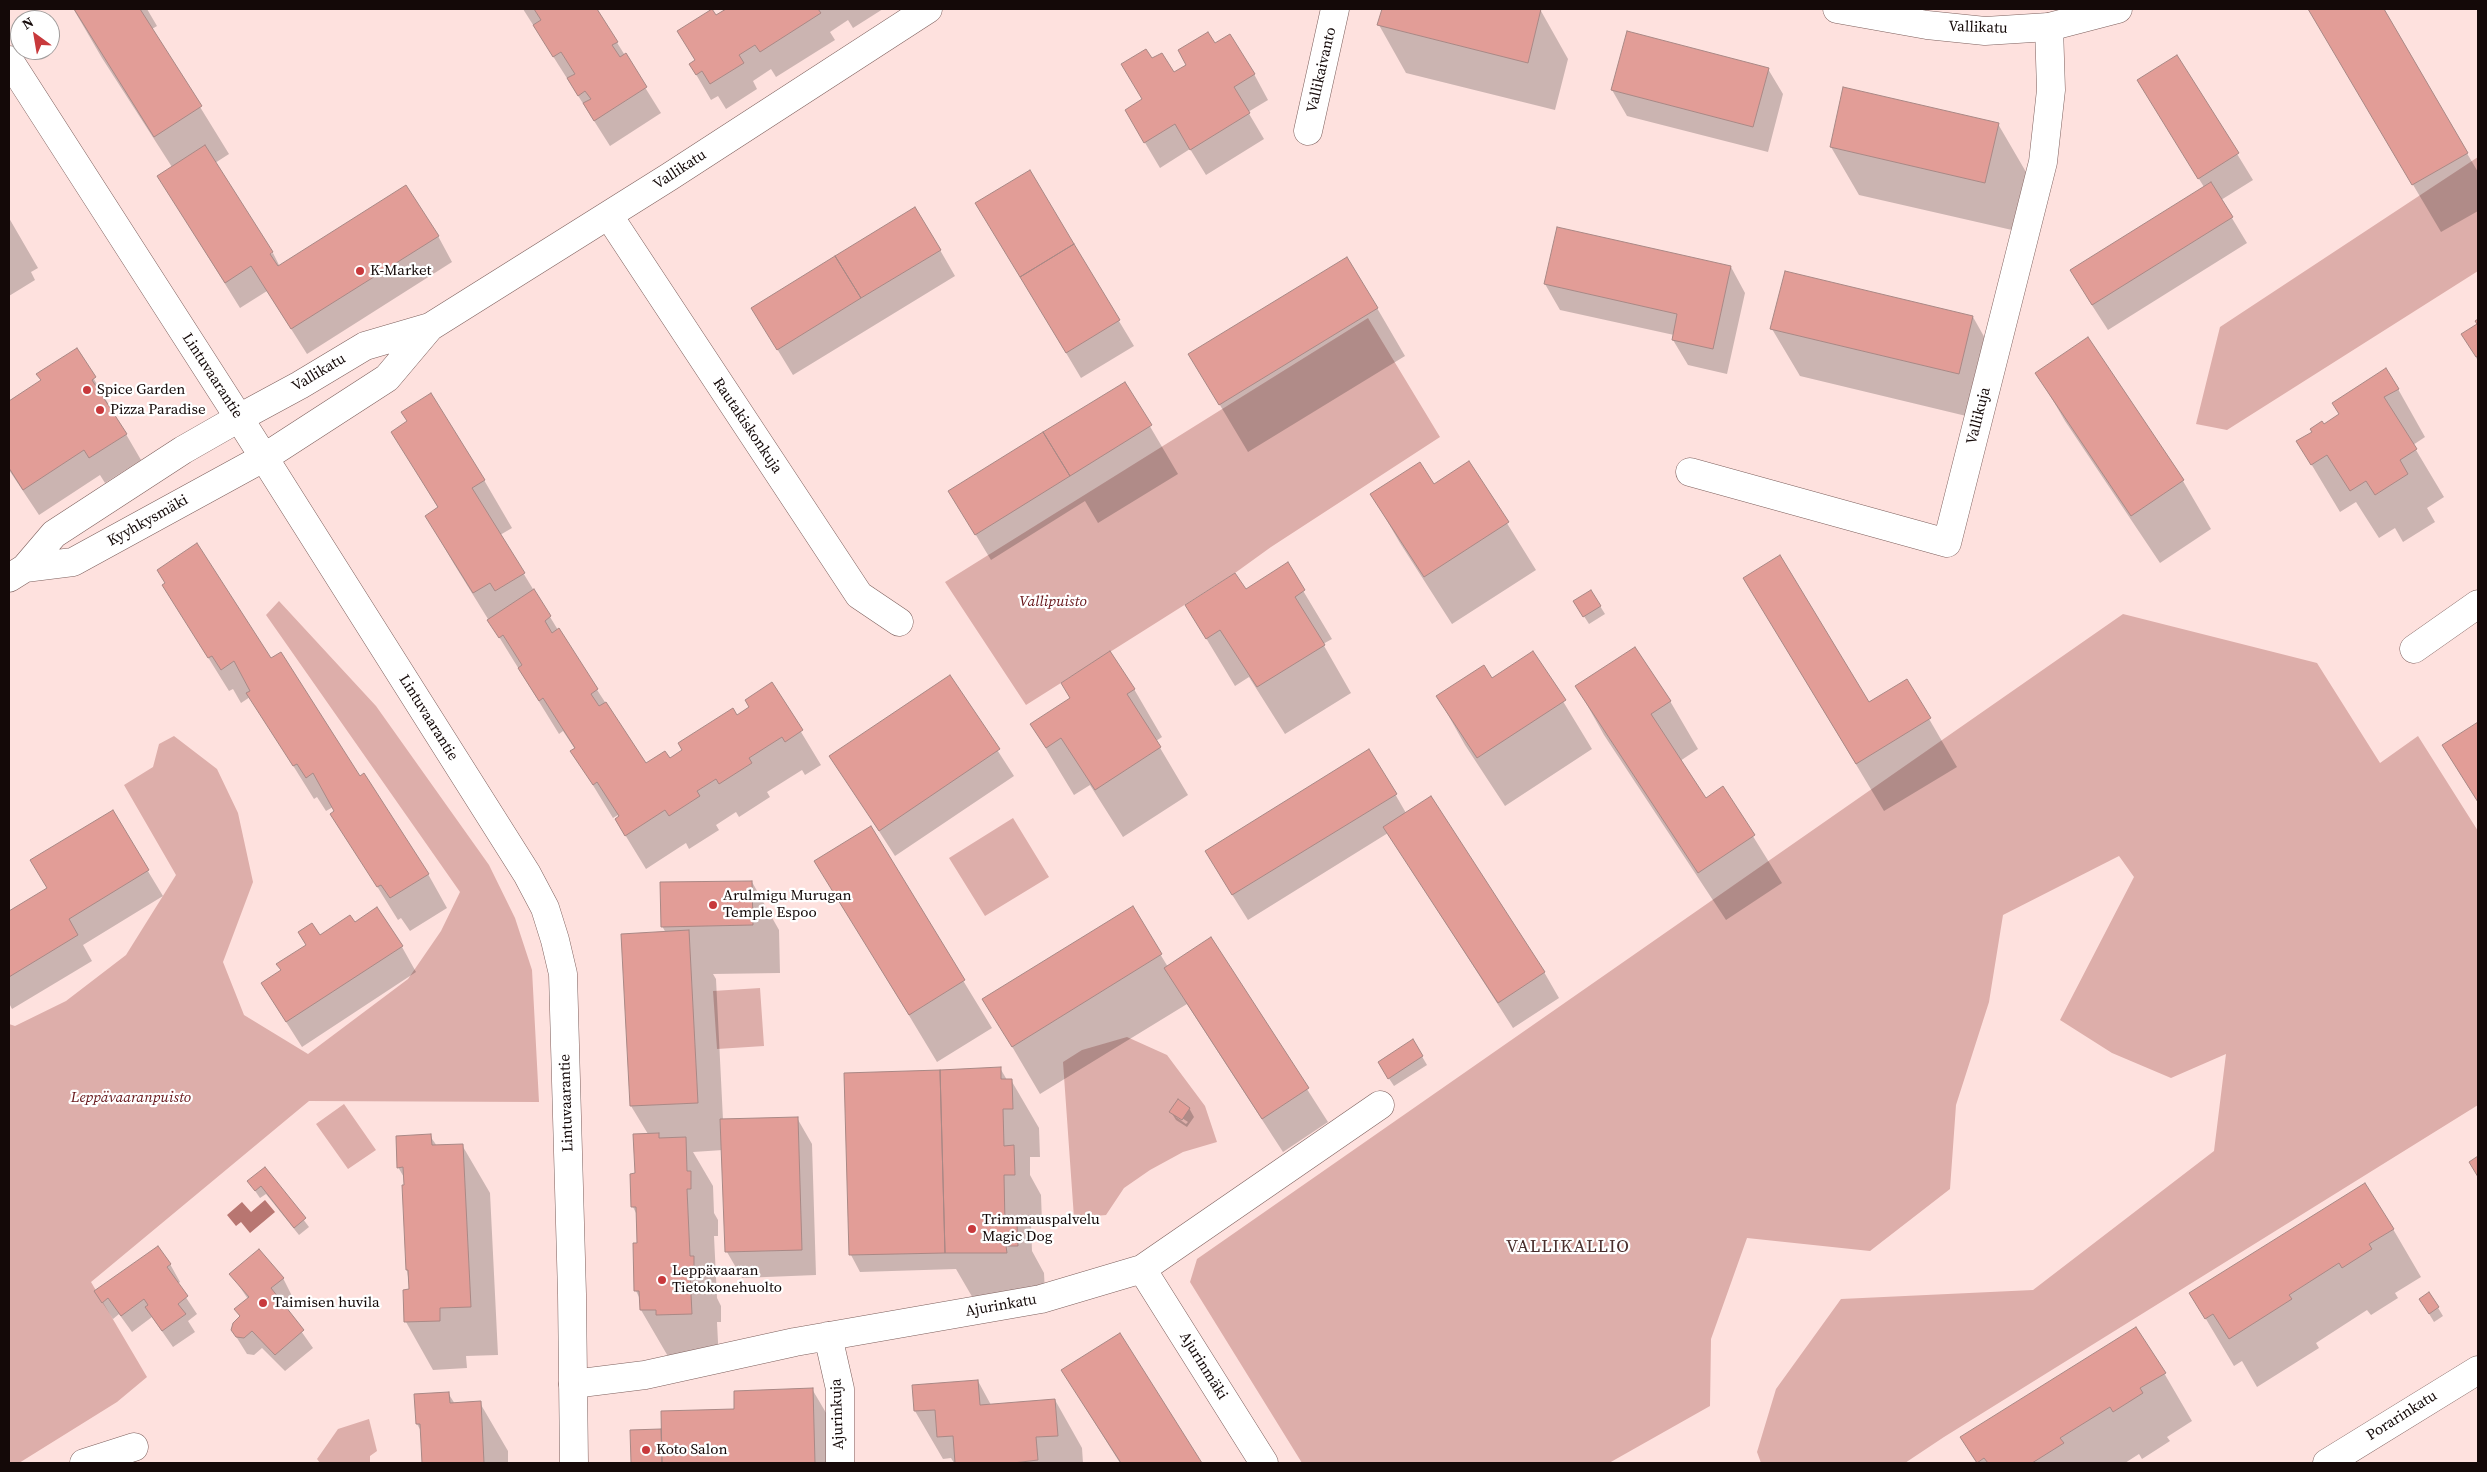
<!DOCTYPE html>
<meta charset="utf-8">
<style>
body{margin:0}
#map{position:relative;width:2487px;height:1472px;overflow:hidden;background:#fee1de;font-family:"Source Serif 4",serif}
canvas{display:block}
.frame{position:absolute;inset:0;border:10px solid #140908;pointer-events:none}
.north{position:absolute;left:10px;top:10px;width:50px;height:50px;box-sizing:border-box;background:#fff;border:1px solid #a19d9c;border-radius:50%;rotate:328deg;font-size:14px;font-weight:700;line-height:20px;text-align:center;color:#140908}
.north::after{content:'';display:block;margin:auto;width:18px;height:22px;background:#c8393c;clip-path:polygon(50% 0,100% 100%,50% 72%,0 100%)}
</style>
<div id="map">
<canvas width="2487" height="1472"></canvas>
<div class="frame"></div>
<div class="north">N</div>
</div>
<script>
const ctx = document.querySelector('canvas').getContext('2d');
ctx.lineJoin = 'round';
function paint(path, color) { ctx.fillStyle = color; ctx.fill(path, 'evenodd'); }
const poly = rows => new Path2D(rows.map(r => 'M' + r).join(''));
function trace(path, color, width, dash) { ctx.strokeStyle = color; ctx.lineWidth = width; ctx.lineCap = dash ? 'butt' : 'round'; ctx.setLineDash(dash || []); ctx.stroke(path); }
function drawText(font, color, halo, rows, align = 'center') {
  ctx.font = font + ' "Source Serif 4",serif'; ctx.lineWidth = 4.5; ctx.setLineDash([]); ctx.textBaseline = 'middle'; ctx.strokeStyle = halo; ctx.fillStyle = color; for (const [text, x, y, turn = 0] of rows) {
    ctx.save(); ctx.translate(x, y); ctx.rotate((+turn || 0) * Math.PI / 180); ctx.textAlign = isNaN(turn) ? turn : align; if (halo) ctx.strokeText(text, 0, 0); ctx.fillText(text, 0, 0); ctx.restore();
  }
}
paint(poly([
 [2478,157,2478,271,2227,430,2196,424,2220,327],
 [1368,318,1440,437,1271,547,1235,573,1026,705,945,582],
 [279,601,376,706,489,865,515,918,532,970,539,1102,309,1101,91,1282,147,1377,117,1402,19,1463,9,1463,9,1024,15,1026,66,1001,126,955,176,875,124,785,153,767,159,744,174,736,217,769,238,813,253,882,223,962,244,1015,308,1054,408,979,441,931,460,892,266,615],
 [2123,614,2317,663,2380,763,2418,736,2478,831,2478,1105,1944,1437,1905,1463,1761,1463,1757,1452,1776,1389,1841,1299,2033,1290,2214,1151,2226,1054,2171,1078,2112,1053,2060,1020,2134,877,2119,856,2003,915,1989,1002,1956,1105,1950,1189,1870,1251,1747,1238,1711,1339,1710,1406,1609,1463,1302,1463,1190,1282,1197,1259],
 [1013,818,1049,877,985,916,949,858],
 [760,988,764,1046,717,1049,713,991],
 [1127,1037,1167,1055,1205,1106,1217,1142,1183,1152,1150,1170,1124,1188,1106,1215,1074,1218,1063,1062,1082,1050],
 [344,1104,376,1150,348,1169,316,1124],
 [369,1419,377,1451,370,1456,370,1463,320,1463,317,1459,338,1429]
]), '#ddaeaa');
paint(poly([
 [265,1200,275,1212,250,1233,241,1222,236,1226,227,1215,242,1202,251,1212]
]), '#b87671');
paint(poly([
 [76,9,147,9,157,26,152,29,229,154,215,163,265,258,273,253,280,267,438,236,452,262,307,354,267,291,240,308,158,176,172,167,102,58,74,10],
 [523,9,596,9,661,113,610,146],
 [728,9,883,9,853,28,848,20,830,32,835,40,776,77,771,69,753,81,757,89,726,109,718,96,711,100,690,64,696,61,715,17],
 [1383,9,1541,11,1568,59,1555,110,1406,73,1379,25],
 [2309,9,2382,9,2478,172,2478,211,2441,232],
 [1214,45,1254,74,1268,100,1248,112,1264,139,1206,175,1190,149,1160,168,1141,136,1143,100,1151,60,1173,74],
 [2177,56,2253,180,2221,200,2247,243,2108,330,2086,296,2204,187,2138,80],
 [1768,69,1783,94,1768,152,1627,116,1612,90],
 [1998,124,2026,172,2012,230,1859,195,1831,147],
 [1029,172,1134,346,1081,378,992,229],
 [9,218,38,268,31,272,35,280,9,296],
 [940,250,955,276,793,375,768,334],
 [1731,267,1745,293,1727,374,1688,365,1673,340,1674,335,1560,310,1545,284],
 [1377,308,1405,356,1248,452,1190,355],
 [1973,317,2000,365,1987,421,1800,376,1772,329],
 [2478,325,2478,361,2463,334],
 [2088,339,2183,481,2211,529,2160,563,2065,421,2037,373],
 [77,350,141,460,105,483,100,475,39,515,9,470,9,412,11,411,9,402,42,381],
 [1125,384,1178,474,1098,523,1085,501,991,560,965,517],
 [2398,389,2425,437,2413,445,2444,497,2427,508,2435,522,2403,542,2395,528,2379,538,2356,502,2340,512,2298,442,2323,426],
 [393,432,484,480,512,528,500,535,558,630,646,765,670,759,750,708,772,684,821,765,805,775,802,770,767,792,770,797,739,817,736,812,716,825,719,830,689,849,686,843,646,869,616,820,619,818,618,815,613,818,572,751,575,749,563,731,559,734,454,564,426,516,438,508],
 [1469,462,1536,570,1452,624,1400,543,1372,495,1434,486],
 [1287,564,1332,639,1323,644,1351,693,1285,734,1249,677,1235,686,1186,605,1245,591],
 [1744,578,1869,704,1907,681,1957,767,1884,811],
 [163,585,271,660,360,778,428,874,447,908,410,931,401,918,398,920,332,814,336,812,333,807,326,811,317,797,314,799,250,697,241,703,233,689,229,691],
 [1600,606,1605,614,1589,624,1580,610],
 [1533,652,1592,749,1505,806,1465,745,1438,697,1492,679],
 [950,677,1014,776,895,856,831,757],
 [1577,687,1670,701,1698,749,1680,761,1705,800,1723,788,1782,883,1726,920,1604,735],
 [1134,689,1162,737,1156,741,1188,795,1123,837,1090,785,1074,795,1031,724],
 [2478,723,2478,803,2443,745],
 [1395,794,1406,813,1544,972,1559,998,1513,1028,1388,833,1248,920,1221,877],
 [112,812,163,896,83,945,92,961,12,1009,9,1003,9,912,48,889],
 [870,828,992,1028,937,1062,816,861],
 [752,882,779,930,780,973,713,974,716,979,723,1120,797,1118,812,1144,816,1275,742,1278,727,1252,723,1150,693,1152,713,1186,714,1213,718,1220,718,1236,714,1236,717,1298,721,1306,721,1322,717,1322,719,1362,669,1358,641,1310,640,1299,636,1291,639,1244,637,1215,633,1207,636,1175,648,1134,631,1106,666,933,662,926],
 [1132,908,1168,967,1211,939,1328,1122,1283,1152,1187,1004,1040,1094,984,999],
 [354,923,402,947,416,972,302,1047,262,984,282,971,320,937],
 [1413,1041,1427,1065,1394,1086,1384,1071],
 [1000,1068,1007,1080,1011,1080,1039,1128,1040,1157,1030,1157,1030,1175,1041,1195,1042,1223,1031,1223,1032,1251,1044,1273,1045,1293,974,1300,956,1269,860,1272,851,1255,846,1074],
 [1189,1108,1194,1117,1187,1127,1176,1120,1171,1112],
 [1176,1114,1188,1122,1186,1124,1176,1117],
 [430,1136,437,1146,462,1145,490,1193,498,1355,466,1356,467,1368,433,1370,406,1322,410,1291,407,1270,405,1179,398,1167],
 [265,1169,309,1227,299,1235,266,1194,260,1198,249,1182],
 [2393,1229,2421,1277,2395,1293,2398,1298,2371,1315,2367,1310,2316,1343,2319,1348,2257,1387,2242,1361,2234,1366,2191,1294],
 [170,1264,180,1282,177,1284,197,1314,188,1321,195,1332,173,1347,152,1317,132,1332,119,1314,113,1319,95,1291],
 [231,1274,283,1278,292,1296,282,1304,313,1348,285,1371,262,1348,254,1355,247,1354,232,1330,241,1317,236,1309,248,1299],
 [2429,1293,2443,1316,2434,1322,2425,1307],
 [1119,1334,1201,1463,1120,1463,1083,1404,1063,1370],
 [2164,1373,2192,1421,2167,1437,2170,1441,2142,1459,2139,1454,2125,1463,1977,1463,1962,1438],
 [978,1381,991,1405,1055,1400,1082,1448,1083,1463,954,1463,951,1458,943,1459,915,1411],
 [812,1389,832,1423,833,1463,633,1463,632,1432,663,1430],
 [448,1393,455,1404,480,1403,508,1451,508,1463,423,1463,421,1431,417,1424]
]), '#0003');
const building = poly([
 [74,9,140,9,202,106,154,137,74,9],
 [534,9,597,9,618,42,612,45,620,57,626,53,647,87,594,121,583,103,591,99,585,91,578,96,567,78,575,74,561,52,553,57,533,25,541,20,534,9],
 [712,9,716,15,726,9,818,9,821,13,760,52,755,45,739,55,744,63,710,84,702,71,696,75,689,64,695,60,677,31,712,9],
 [1382,9,1541,9,1528,63,1377,25,1382,9],
 [2308,9,2384,9,2468,153,2412,185,2308,9],
 [1627,31,1769,68,1753,127,1611,90,1627,31],
 [1208,32,1215,43,1230,34,1255,74,1234,87,1250,113,1190,150,1175,124,1144,143,1125,110,1142,99,1121,64,1146,49,1152,58,1162,53,1174,72,1186,65,1178,50,1208,32],
 [2177,55,2239,153,2198,179,2137,80,2177,55],
 [1843,87,1999,123,1985,183,1830,147,1843,87],
 [205,145,273,252,270,254,278,266,406,185,439,236,291,329,251,266,225,283,157,176,205,145],
 [1030,170,1074,244,1020,277,975,203,1030,170],
 [2211,182,2233,217,2092,305,2070,270,2211,182],
 [915,207,941,250,861,298,835,256,915,207],
 [1557,227,1731,266,1713,349,1672,340,1677,314,1544,284,1557,227],
 [1074,244,1120,320,1066,353,1020,277,1074,244],
 [835,256,861,298,777,350,751,308,835,256],
 [1347,257,1378,308,1219,405,1188,354,1347,257],
 [1785,271,1973,316,1959,374,1770,329,1785,271],
 [2478,319,2478,356,2476,357,2461,334,2477,324,2475,321,2478,319],
 [2088,337,2184,480,2131,516,2035,373,2088,337],
 [77,348,96,377,92,380,127,434,89,458,84,450,23,490,9,468,9,401,41,380,36,374,77,348],
 [2386,368,2399,389,2384,397,2417,449,2400,460,2408,474,2375,495,2366,481,2350,491,2327,455,2311,465,2296,441,2312,432,2310,429,2322,421,2324,424,2339,414,2332,403,2386,368],
 [1125,382,1152,425,1070,476,1043,432,1125,382],
 [431,393,485,480,472,488,525,573,495,591,490,583,473,593,425,516,438,507,391,432,407,421,401,412,431,393],
 [1043,432,1070,476,975,535,948,491,1043,432],
 [1469,461,1509,522,1424,577,1370,494,1420,462,1434,484,1469,461],
 [197,543,271,658,281,652,360,776,364,773,429,874,390,898,381,885,377,887,330,814,334,811,313,773,306,778,297,764,293,766,246,693,250,691,234,661,221,670,212,656,208,658,162,585,165,583,157,570,197,543],
 [1780,555,1869,702,1907,679,1931,718,1856,764,1743,578,1780,555],
 [1288,562,1305,590,1295,597,1325,645,1257,687,1220,630,1206,639,1185,605,1235,573,1246,589,1288,562],
 [534,589,551,616,545,621,552,633,559,628,598,689,591,694,599,706,606,702,646,763,665,751,670,758,682,750,678,743,733,708,737,715,749,707,745,700,772,682,803,730,785,742,782,737,749,758,752,763,719,784,716,779,697,791,700,796,669,816,665,810,625,836,615,819,619,816,597,782,593,785,570,751,575,748,543,698,539,701,518,668,522,665,503,635,499,638,487,620,534,589],
 [1591,590,1601,606,1583,617,1573,601,1591,590],
 [1635,647,1671,701,1651,714,1706,798,1723,786,1755,835,1698,873,1575,686,1635,647],
 [1110,651,1135,689,1127,694,1161,747,1095,790,1061,738,1046,748,1030,724,1070,698,1061,683,1110,651],
 [1533,651,1566,700,1477,758,1436,696,1484,665,1492,678,1533,651],
 [950,675,1000,749,879,831,829,756,950,675],
 [2478,722,2478,802,2442,745,2478,722],
 [1369,749,1397,794,1232,895,1205,851,1369,749],
 [1431,796,1545,972,1498,1003,1383,827,1431,796],
 [113,810,149,870,69,919,78,935,9,977,9,911,47,888,30,860,113,810],
 [871,826,965,980,909,1015,814,861,871,826],
 [752,881,753,925,661,927,660,882,752,881],
 [1133,906,1162,954,1012,1047,982,999,1133,906],
 [377,907,403,946,286,1022,261,983,281,970,276,964,306,945,298,932,312,923,320,935,350,915,355,922,377,907],
 [689,930,698,1103,630,1106,621,934,689,930],
 [1211,937,1309,1088,1262,1119,1164,968,1211,937],
 [1413,1039,1423,1056,1388,1079,1378,1062,1413,1039],
 [1001,1067,1001,1079,1012,1079,1013,1109,1003,1109,1004,1146,1014,1145,1015,1175,1004,1175,1005,1224,1017,1224,1018,1246,1006,1246,1007,1253,945,1253,940,1070,1001,1067],
 [940,1070,945,1253,849,1255,844,1073,940,1070],
 [1178,1099,1190,1108,1182,1120,1169,1112,1178,1099],
 [798,1117,802,1250,725,1252,720,1119,798,1117],
 [659,1133,659,1138,686,1137,687,1171,691,1171,691,1189,687,1189,690,1256,694,1256,694,1274,690,1274,692,1314,656,1315,656,1310,640,1310,639,1291,634,1291,633,1243,637,1243,636,1207,631,1207,630,1174,635,1173,633,1134,659,1133],
 [431,1134,432,1145,463,1144,471,1307,440,1308,440,1321,404,1322,403,1290,409,1289,408,1270,406,1270,402,1185,404,1185,403,1167,397,1168,396,1136,431,1134],
 [2478,1156,2478,1177,2469,1162,2478,1156],
 [265,1167,306,1218,294,1228,261,1186,255,1191,247,1181,265,1167],
 [2365,1183,2394,1229,2369,1244,2372,1249,2342,1268,2339,1263,2289,1295,2292,1299,2229,1339,2213,1314,2205,1319,2189,1293,2365,1183],
 [158,1246,171,1264,167,1267,188,1296,178,1304,186,1314,162,1331,145,1307,148,1305,144,1299,121,1316,108,1298,102,1303,94,1291,158,1246],
 [259,1249,284,1278,271,1288,304,1330,275,1355,252,1331,244,1338,236,1337,231,1330,233,1323,240,1316,234,1309,249,1297,229,1274,259,1249],
 [2429,1292,2439,1307,2429,1314,2419,1299,2429,1292],
 [2136,1327,2166,1373,2140,1388,2143,1393,2113,1412,2110,1407,2060,1438,2064,1443,2032,1463,1988,1463,1984,1458,1977,1463,1960,1437,2136,1327],
 [1120,1333,1202,1463,1121,1463,1061,1370,1120,1333],
 [978,1380,980,1405,1055,1399,1058,1436,1036,1437,1038,1460,1013,1463,955,1463,953,1436,937,1437,935,1410,914,1411,912,1385,978,1380],
 [813,1388,815,1463,662,1463,661,1411,734,1409,734,1391,813,1388],
 [449,1392,450,1403,481,1401,484,1463,422,1463,420,1424,416,1424,414,1394,449,1392],
 [661,1429,662,1463,631,1463,630,1430,661,1429]
]);
paint(building, '#e29d97');
trace(building, '#a98885', 1);
const minor = poly([
 [1308,131,1335,9],
 [609,216,859,595,899,622],
 [1690,472,1947,543,2043,162,2051,90,2049,27],
 [25,568,73,562,265,457],
 [9,578,25,568,54,534,183,450,239,418],
 [2414,649,2478,604],
 [1142,1269,1264,1463],
 [828,1336,840,1389,840,1463],
 [573,1384,645,1375,795,1342,1041,1299,1142,1269,1380,1105],
 [84,1463,134,1447],
 [2327,1463,2478,1370]
]);
const tertiary = poly([
 [9,60,239,418]
]);
const secondary = poly([
 [1837,9,1927,25,1985,31,2049,27,2118,9],
 [265,457,387,378,430,327],
 [574,1463,572,1294,563,974,555,940,545,908,527,874,239,418,300,385,365,346,430,327,669,177,928,9]
]);
trace(minor, '#7d5f5c', 29);
trace(tertiary, '#7d5f5c', 29);
trace(secondary, '#7d5f5c', 29);
trace(minor, '#fff', 28);
trace(tertiary, '#fff', 28);
trace(secondary, '#fff', 28);
for (const [x, y, r, color] of [
 [360,271,5,"#c8393c"],
 [87,390,5,"#c8393c"],
 [100,410,5,"#c8393c"],
 [713,905,5,"#c8393c"],
 [972,1229,5,"#c8393c"],
 [662,1280,5,"#c8393c"],
 [263,1303,5,"#c8393c"],
 [646,1450,5,"#c8393c"]
]) { const dot = new Path2D(); dot.arc(x, y, r, 0, 2 * Math.PI); ctx.fillStyle = color; ctx.fill(dot); trace(dot, '#fff', 2); }
drawText('15px', '#140908', '#fff', [
 ["Vallikatu",1978,28,2],
 ["Vallikaivanto",1322,70,-77],
 ["Vallikatu",680,170,-33],
 ["Vallikatu",319,373,-31],
 ["Lintuvaarantie",212,376,57],
 ["Vallikuja",1979,416,-76],
 ["Rautakiskonkuja",747,426,56],
 ["Kyyhkysmäki",148,521,-29],
 ["Lintuvaarantie",428,718,58],
 ["Lintuvaarantie",567,1103,-92],
 ["Ajurinkatu",1001,1306,-10],
 ["Ajurinmäki",1203,1366,58],
 ["Ajurinkuja",838,1414,-92],
 ["Porarinkatu",2402,1416,-32]
]);
drawText('15px', '#140908', '#fff', [
 ["K-Market",370,271],
 ["Spice Garden",97,390],
 ["Pizza Paradise",110,410],
 ["Arulmigu Murugan",723,896],
 ["Temple Espoo",723,913],
 ["Trimmauspalvelu",982,1220],
 ["Magic Dog",982,1237],
 ["Leppävaaran",672,1271],
 ["Tietokonehuolto",672,1288],
 ["Taimisen huvila",273,1303],
 ["Koto Salon",656,1450]
], 'left');
drawText('italic 15px', '#651317', '#fff', [
 ["Vallipuisto",1053,602],
 ["Leppävaaranpuisto",131,1098]
]);
ctx.letterSpacing = '1px';
drawText('18px', '#4a2f2d', '#fff', [
 ["VALLIKALLIO",1568,1247]
]);
ctx.letterSpacing = '0px';
</script>
